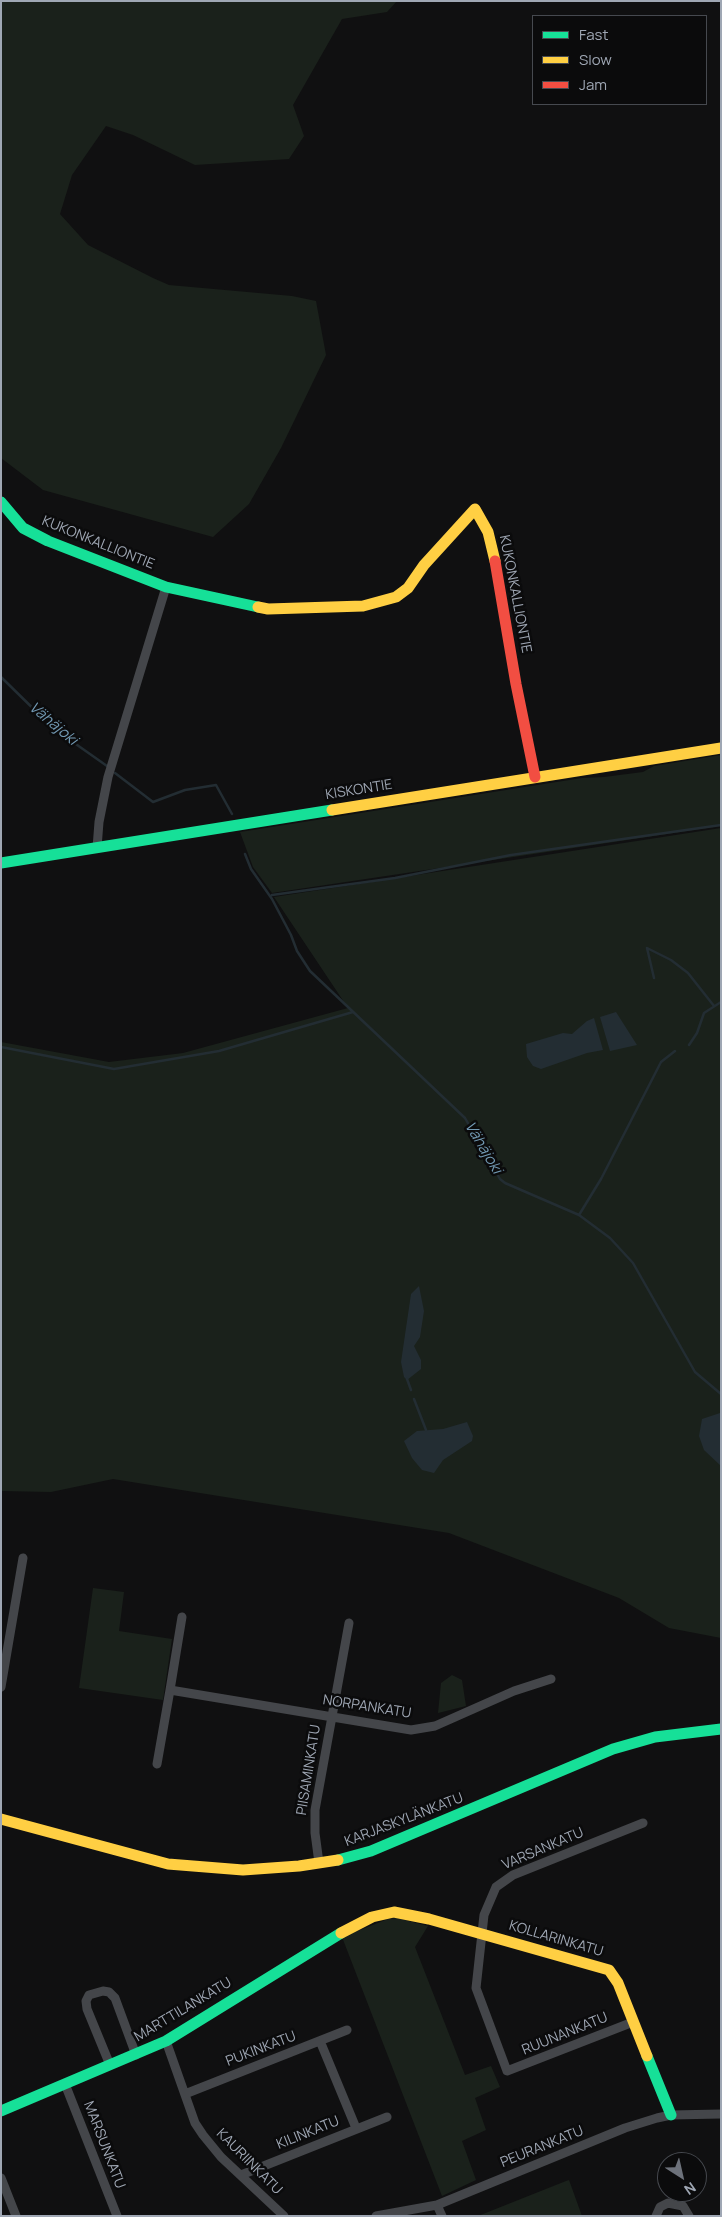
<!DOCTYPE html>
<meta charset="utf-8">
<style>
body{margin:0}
#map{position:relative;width:722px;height:2217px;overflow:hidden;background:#101011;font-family:Manrope,sans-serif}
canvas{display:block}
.frame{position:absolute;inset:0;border:2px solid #9fa7b4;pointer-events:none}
.legend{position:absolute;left:532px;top:15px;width:175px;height:90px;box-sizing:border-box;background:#0b0b0c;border:1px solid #46494f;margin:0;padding:6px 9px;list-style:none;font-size:15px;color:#9fa7b4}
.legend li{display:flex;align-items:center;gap:10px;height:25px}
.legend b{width:25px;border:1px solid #46494f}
.north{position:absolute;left:657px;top:2152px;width:50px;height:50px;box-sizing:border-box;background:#0b0b0c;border:1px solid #46494f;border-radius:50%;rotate:145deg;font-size:14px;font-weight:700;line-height:20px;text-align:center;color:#9fa7b4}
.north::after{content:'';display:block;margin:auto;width:18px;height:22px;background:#6d727b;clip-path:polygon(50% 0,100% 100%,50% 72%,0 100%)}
</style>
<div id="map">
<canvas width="722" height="2217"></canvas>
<div class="frame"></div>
<ul class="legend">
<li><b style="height:6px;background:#16e098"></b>Fast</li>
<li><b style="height:6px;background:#ffcf43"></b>Slow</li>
<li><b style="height:6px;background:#f24e42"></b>Jam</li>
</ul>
<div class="north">N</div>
</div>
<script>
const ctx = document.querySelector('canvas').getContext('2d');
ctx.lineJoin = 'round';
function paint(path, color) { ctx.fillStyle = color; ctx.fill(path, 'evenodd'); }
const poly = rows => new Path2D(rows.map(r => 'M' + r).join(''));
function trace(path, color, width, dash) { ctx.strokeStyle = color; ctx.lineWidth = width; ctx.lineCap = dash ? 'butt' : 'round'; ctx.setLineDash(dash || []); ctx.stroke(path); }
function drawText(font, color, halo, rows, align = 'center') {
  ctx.font = font + ' Manrope,sans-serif'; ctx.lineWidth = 5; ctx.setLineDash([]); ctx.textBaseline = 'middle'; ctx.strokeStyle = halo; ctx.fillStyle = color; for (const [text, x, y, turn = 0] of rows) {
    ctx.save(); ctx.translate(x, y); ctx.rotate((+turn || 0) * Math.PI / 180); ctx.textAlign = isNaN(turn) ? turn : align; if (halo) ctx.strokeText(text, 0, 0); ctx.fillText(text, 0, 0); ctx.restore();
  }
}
paint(poly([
 [1,1,397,1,387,12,342,19,293,105,304,136,289,159,195,165,133,135,106,126,72,175,60,214,88,245,153,278,169,285,292,296,316,301,326,355,281,448,249,504,213,537,43,490,1,458],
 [721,755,721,826,272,893,253,867,240,832,582,778,604,777,643,772,654,766],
 [721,828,721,1638,669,1628,619,1598,449,1533,113,1479,51,1492,1,1491,1,1042,109,1062,183,1053,348,1008,274,897],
 [93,1588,124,1592,119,1631,172,1639,163,1700,79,1688],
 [452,1675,462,1680,466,1706,438,1713,441,1683],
 [397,1918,428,1926,415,1947,465,2075,491,2066,500,2087,475,2098,486,2130,462,2141,476,2180,442,2196,342,1937,388,1919],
 [569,2180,582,2216,478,2216,566,2181]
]), '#1a211b');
paint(poly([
 [616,1012,637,1045,610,1051,600,1017],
 [594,1018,603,1050,587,1053,541,1069,533,1066,527,1057,526,1044,563,1033,572,1034,587,1021],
 [419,1286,424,1311,420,1337,414,1346,421,1360,421,1369,407,1380,404,1377,401,1362,411,1294],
 [720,1413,721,1414,721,1466,704,1450,699,1436,702,1419],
 [467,1422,473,1436,472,1441,443,1460,434,1473,422,1470,412,1458,404,1441,417,1431,443,1429]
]), '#232d33');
trace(poly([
 [1,677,53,728,107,766],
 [115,773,153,802,185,790,216,785,232,814],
 [245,854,251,869,272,899,291,935,297,951,310,971,465,1118,500,1179,505,1183,579,1215,610,1238,633,1263,695,1372,721,1394],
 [272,895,395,878,511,855,721,825],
 [654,978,647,948,671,960,688,973,714,1006],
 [689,1045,697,1033,704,1013,721,1002],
 [1,1047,114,1069,219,1051,353,1012],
 [579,1215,601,1179,661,1062,675,1051],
 [407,1379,411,1390],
 [414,1399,426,1430]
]), '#232d33', 2.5);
trace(poly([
 [97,848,99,822,108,777,166,587],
 [182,1617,170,1690,411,1730,435,1726,514,1691,551,1679],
 [1,1687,23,1558],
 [157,1764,170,1690],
 [319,1863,315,1833,315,1810,349,1623],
 [633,2022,507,2071,476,1988,484,1915,496,1887,513,1875,643,1823],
 [166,2041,195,2123,203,2135,221,2157,284,2216],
 [320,2041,356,2128],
 [110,2065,87,2009,86,2001,89,1995,103,1991,109,1992,115,1998,136,2055],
 [65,2084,117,2216],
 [185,2094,347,2030],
 [241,2175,387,2117],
 [1,2178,16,2216],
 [437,2205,442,2216],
 [376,2216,437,2205,625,2128,657,2118,671,2115,721,2114],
 [656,2216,660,2207,668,2203,683,2206,689,2216]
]), '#44464a', 9);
trace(poly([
 [1,502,23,528,48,541,166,587,258,607],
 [1,863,332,810],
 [338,1860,371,1851,613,1749,655,1737,721,1729],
 [647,2056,671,2115],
 [1,2111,166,2041,341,1933]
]), '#16e098', 11);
trace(poly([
 [258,607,268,609,363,606,396,597,408,588,424,565,475,509,488,532,495,561],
 [332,810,721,748],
 [1,1819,168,1864,243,1870,299,1866,338,1860],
 [341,1933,372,1917,394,1912,429,1919,609,1970,618,1983,647,2056]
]), '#ffcf43', 11);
trace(poly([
 [495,561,516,684,535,777]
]), '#f24e42', 11);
drawText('14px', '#9fa7b4', '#0b0b0c', [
 ["KUKONKALLIONTIE",98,543,22],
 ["KUKONKALLIONTIE",515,594,79],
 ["KISKONTIE",359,790,-9],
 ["NORPANKATU",367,1707,9],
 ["PIISAMINKATU",309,1770,-81],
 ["KARJASKYLÄNKATU",404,1820,-21],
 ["VARSANKATU",543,1849,-23],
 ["KOLLARINKATU",556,1939,16],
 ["MARTTILANKATU",183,2010,-31],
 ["RUUNANKATU",565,2034,-22],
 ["PUKINKATU",261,2049,-21],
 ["KILINKATU",308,2133,-22],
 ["MARSUNKATU",104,2145,69],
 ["PEURANKATU",542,2147,-22],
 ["KAURIINKATU",249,2162,45]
]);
drawText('italic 15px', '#7299b3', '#0b0b0c', [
 ["Vähäjoki",53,724,40],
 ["Vähäjoki",483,1148,59]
]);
</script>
